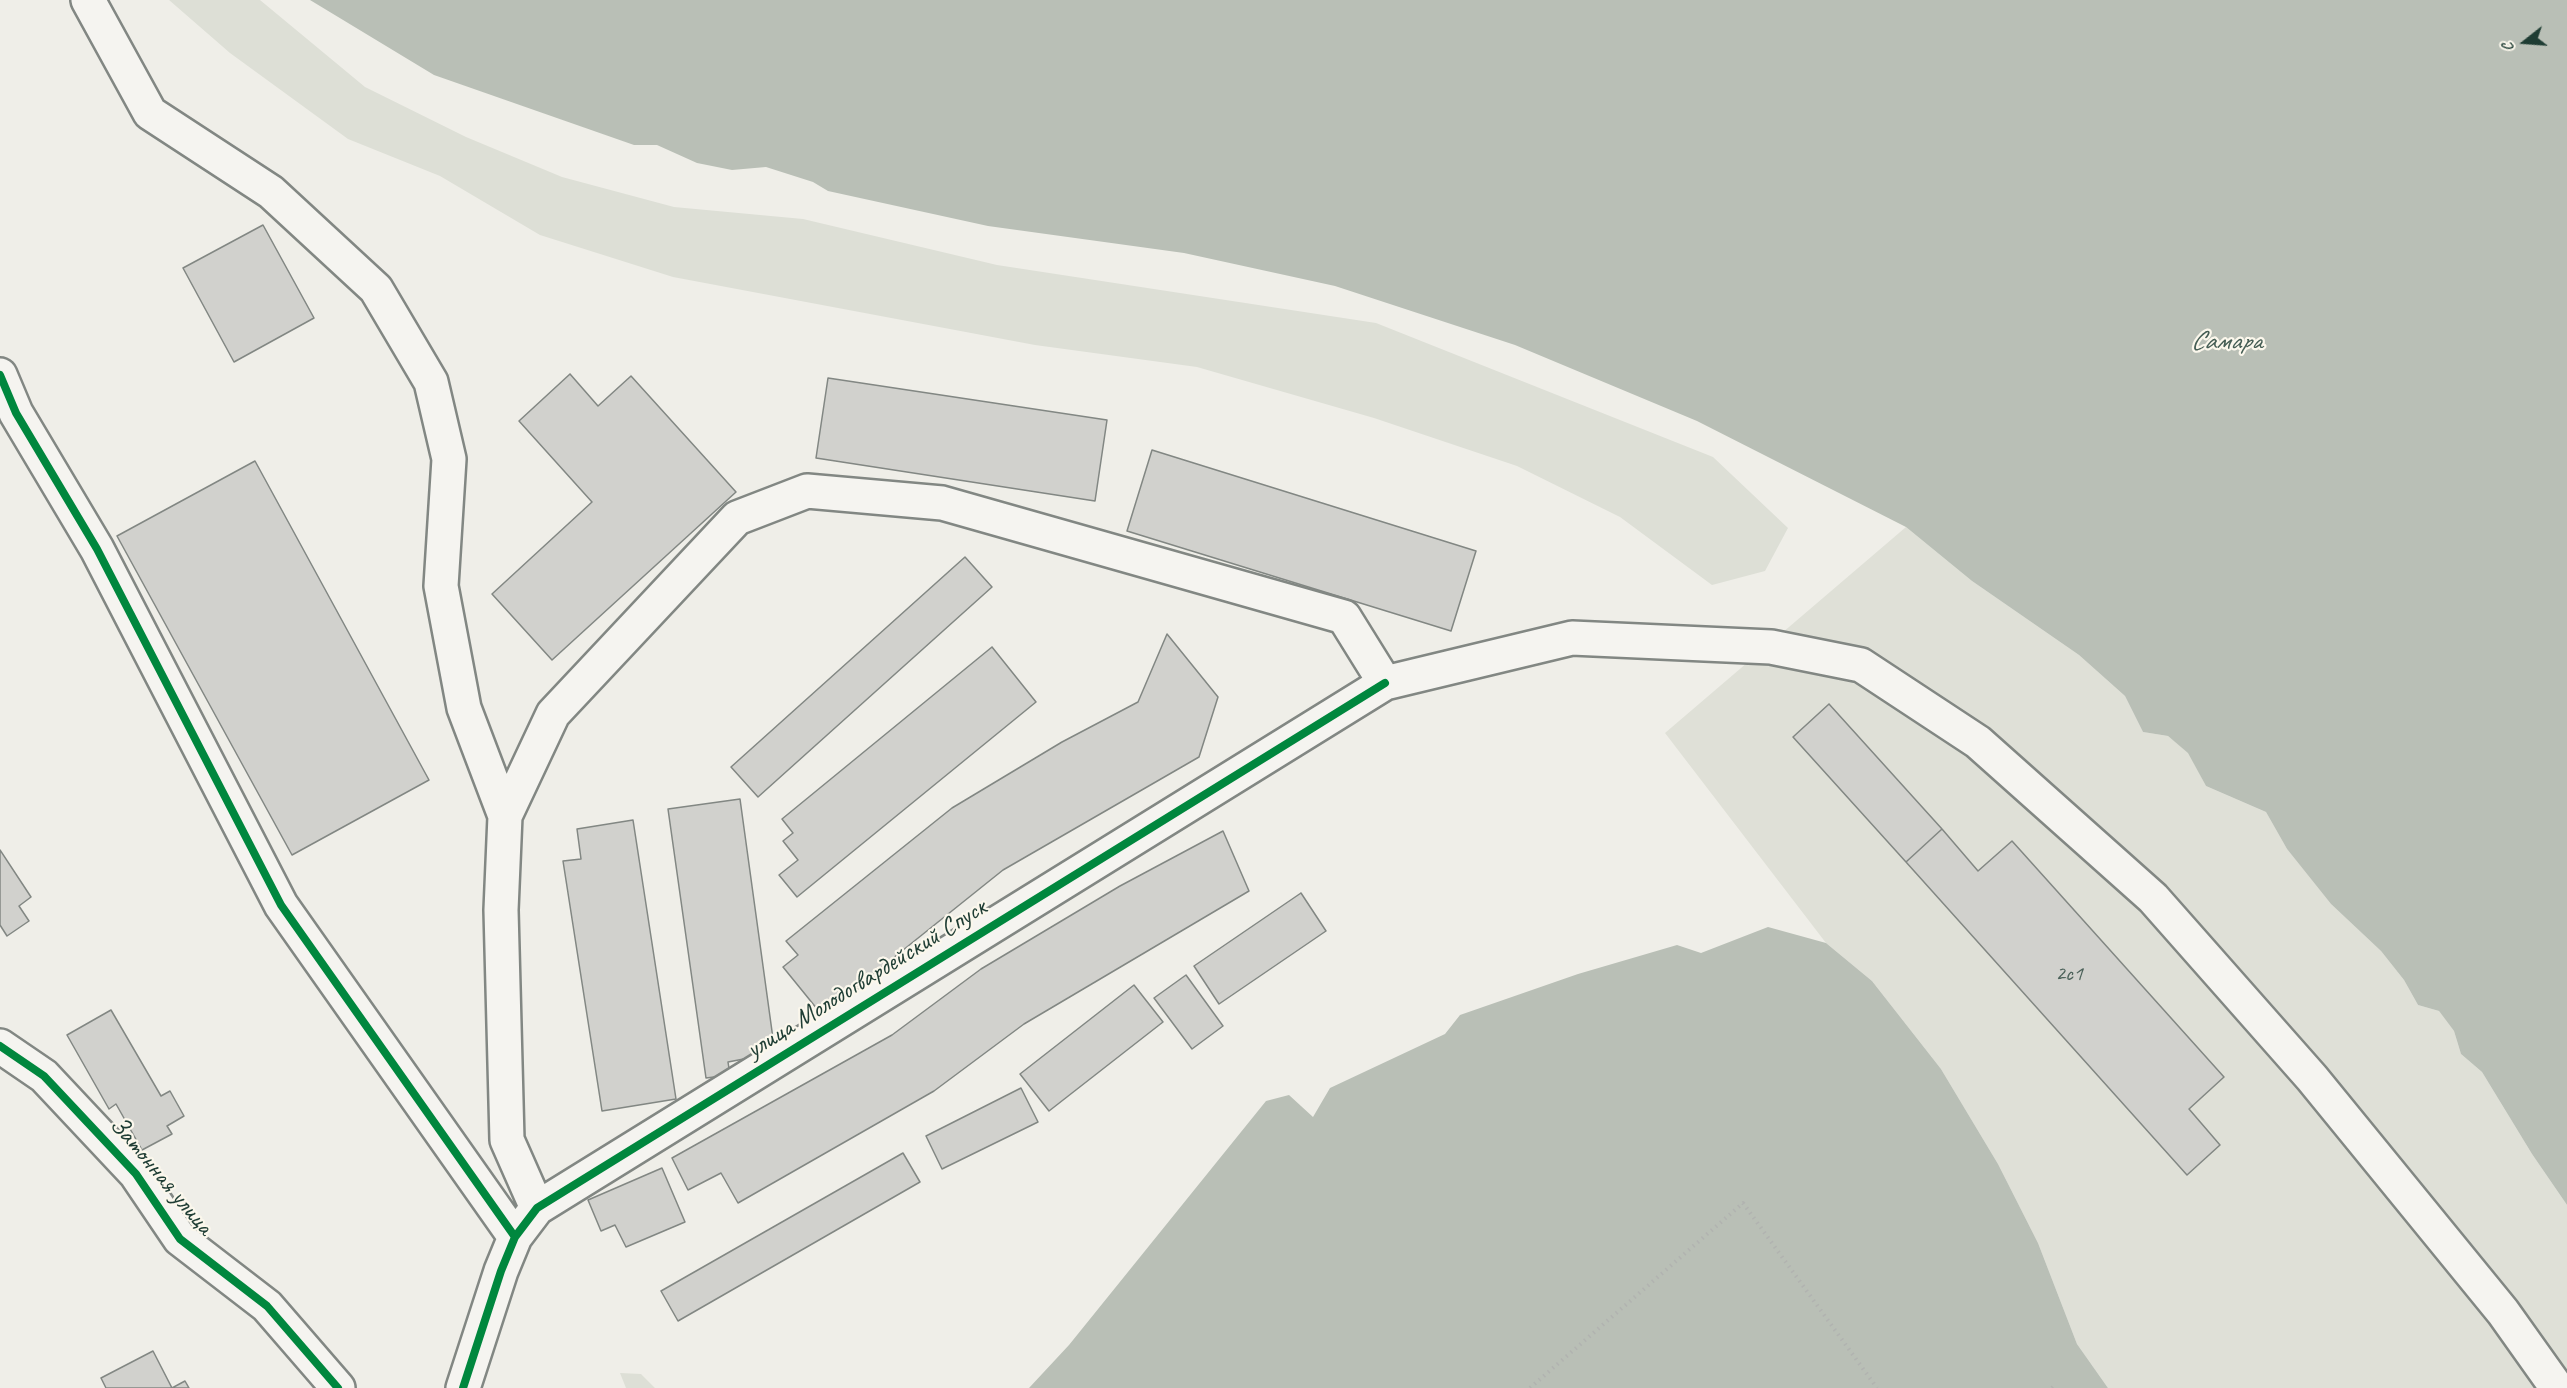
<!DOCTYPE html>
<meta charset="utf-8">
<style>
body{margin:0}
#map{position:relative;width:2567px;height:1388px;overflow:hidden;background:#efeee8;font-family:Caveat,sans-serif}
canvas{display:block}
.north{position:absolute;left:2495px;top:12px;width:60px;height:60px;-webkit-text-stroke:4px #fbf7ec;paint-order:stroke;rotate:253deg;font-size:16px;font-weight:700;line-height:24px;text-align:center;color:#1f3d34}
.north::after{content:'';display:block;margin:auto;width:21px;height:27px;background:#1f3d34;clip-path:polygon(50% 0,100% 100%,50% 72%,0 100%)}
</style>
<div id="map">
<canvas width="2567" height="1388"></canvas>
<div class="north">С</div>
</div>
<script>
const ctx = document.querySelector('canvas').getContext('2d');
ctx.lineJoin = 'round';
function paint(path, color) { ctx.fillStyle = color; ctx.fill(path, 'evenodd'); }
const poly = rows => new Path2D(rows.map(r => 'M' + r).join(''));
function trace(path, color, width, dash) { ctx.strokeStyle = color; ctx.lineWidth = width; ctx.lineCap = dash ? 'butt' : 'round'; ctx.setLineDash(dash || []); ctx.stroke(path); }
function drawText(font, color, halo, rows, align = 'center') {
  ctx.font = font + ' Caveat,sans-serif'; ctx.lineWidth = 4.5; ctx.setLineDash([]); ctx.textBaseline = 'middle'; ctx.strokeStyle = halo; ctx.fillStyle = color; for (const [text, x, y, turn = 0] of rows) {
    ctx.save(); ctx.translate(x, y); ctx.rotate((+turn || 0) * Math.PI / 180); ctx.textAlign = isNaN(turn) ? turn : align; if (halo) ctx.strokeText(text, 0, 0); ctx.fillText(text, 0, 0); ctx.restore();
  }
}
paint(poly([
 [1906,527,1972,581,2079,655,2125,696,2143,732,2168,736,2189,753,2206,786,2266,812,2287,849,2331,904,2381,951,2404,980,2418,1005,2439,1011,2454,1031,2461,1054,2482,1072,2532,1154,2567,1205,2567,1388,2108,1388,2077,1344,2038,1243,1998,1164,1941,1069,1872,981,1826,943,1665,733]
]), '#dfe0d7');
paint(poly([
 [169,0,260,0,365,87,466,137,562,177,674,207,803,219,997,265,1376,323,1713,457,1788,528,1765,571,1712,585,1620,517,1517,466,1374,418,1197,367,1035,345,673,277,540,235,440,176,348,139,230,53],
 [620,1373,641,1374,655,1388,626,1388]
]), '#dddfd6');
paint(poly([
 [310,0,2567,0,2567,1205,2532,1154,2482,1072,2461,1054,2454,1031,2439,1011,2418,1005,2404,980,2381,951,2331,904,2287,849,2266,812,2206,786,2188,753,2168,736,2143,732,2125,696,2079,655,1972,581,1906,527,1697,421,1515,345,1335,286,1184,253,988,226,828,191,813,182,766,167,732,170,697,163,657,145,634,145,434,75],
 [1768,927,1826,943,1872,981,1941,1069,1998,1164,2038,1243,2077,1344,2108,1388,1029,1388,1069,1345,1266,1101,1289,1095,1313,1117,1330,1088,1445,1034,1460,1015,1578,974,1677,945,1701,953]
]), '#b9bfb6');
const building = poly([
 [263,225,314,318,234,362,183,268,263,225],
 [570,374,598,406,631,376,736,492,552,660,492,594,592,502,519,421,570,374],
 [828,378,1107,420,1095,501,816,458,828,378],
 [1152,450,1476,551,1451,631,1127,531,1152,450],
 [255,461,429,780,292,855,117,536,255,461],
 [965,557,992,587,758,797,731,767,965,557],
 [1167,634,1218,697,1199,757,1003,870,822,1015,783,967,798,955,786,941,952,808,1062,742,1138,702,1167,634],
 [992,647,1036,702,797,897,779,875,798,860,783,841,793,833,782,819,992,647],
 [1829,704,1942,829,1906,862,1793,737,1829,704],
 [740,799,775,1053,728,1062,730,1075,706,1078,668,809,740,799],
 [633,820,676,1099,602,1111,563,861,581,859,577,829,633,820],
 [1942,829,1978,871,2012,841,2224,1077,2189,1109,2220,1145,2187,1175,1906,862,1942,829],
 [1223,831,1249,891,1024,1024,934,1091,738,1203,721,1173,688,1190,672,1158,892,1035,981,969,1120,886,1223,831],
 [0,850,31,897,19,906,29,921,7,936,0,925,0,850],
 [1301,893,1326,931,1219,1004,1194,966,1301,893],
 [1186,975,1223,1026,1192,1049,1154,998,1186,975],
 [1134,985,1163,1022,1049,1111,1020,1074,1134,985],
 [111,1010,161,1096,170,1091,184,1116,167,1126,172,1134,142,1150,116,1104,109,1109,67,1035,111,1010],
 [1021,1088,1038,1122,942,1169,926,1136,1021,1088],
 [903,1153,920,1182,678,1321,661,1291,903,1153],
 [662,1168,685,1222,626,1247,615,1225,601,1231,588,1200,662,1168],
 [153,1351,172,1388,185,1381,189,1388,106,1388,101,1378,153,1351]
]);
paint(building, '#d1d1cd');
trace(building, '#828783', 1.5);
const minor = poly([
 [88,0,150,113,271,192,376,289,431,382,449,459,441,586,464,708,505,816,501,910,507,1140,537,1208],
 [0,375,16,413,97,549,281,905,515,1237],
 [505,816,553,714,737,518,807,491,942,503,1344,617,1385,683],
 [0,1046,44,1076,136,1174,180,1239,267,1306,338,1388],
 [463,1388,501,1271,515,1237,537,1208,1385,683,1572,638,1771,647,1861,665,1978,742,2153,898,2312,1078,2503,1312,2557,1388]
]);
trace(minor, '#828783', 38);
trace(poly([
 [1530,1388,1743,1203,1877,1388],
 [2052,1388,2053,1387]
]), '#b1b3b0', 4, [1.5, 4.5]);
trace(minor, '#f5f4f0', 33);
trace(poly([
 [0,375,16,413,97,549,281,905,515,1237],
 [0,1046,44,1076,136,1174,180,1239,267,1306,338,1388],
 [463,1388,501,1271,515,1237,537,1208,1385,683]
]), '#00873e', 8);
drawText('22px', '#4c625a', null, [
 ["2с1",2069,974]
]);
drawText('26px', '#1f3d34', '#fbf7ec', [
 ["улица Молодогвардейский Спуск",867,979,-32],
 ["Затонная улица",161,1176,50]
]);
drawText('italic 27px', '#465e55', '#fbf7ec', [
 ["Самара",2226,342]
]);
</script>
